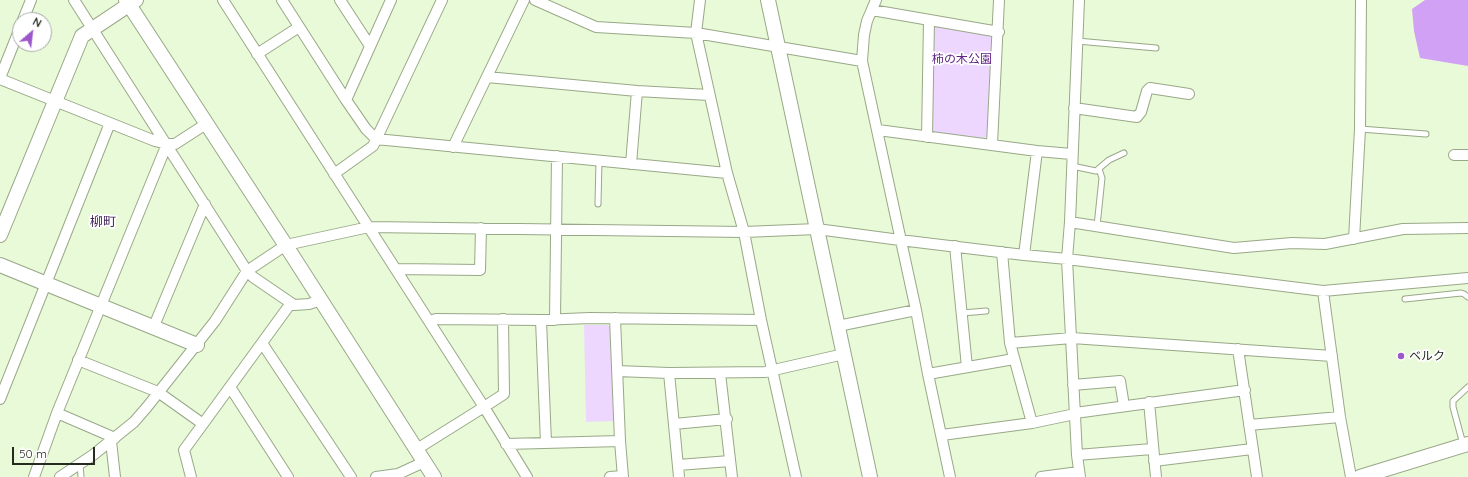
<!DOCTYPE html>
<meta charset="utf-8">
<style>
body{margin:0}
#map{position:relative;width:1468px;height:477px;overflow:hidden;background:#e9fad8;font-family:Quicksand,sans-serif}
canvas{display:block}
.north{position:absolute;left:12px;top:12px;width:40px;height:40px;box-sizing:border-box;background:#fff;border:1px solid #a8aaa5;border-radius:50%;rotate:28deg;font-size:11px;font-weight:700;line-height:16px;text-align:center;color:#252b1e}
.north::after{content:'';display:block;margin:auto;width:14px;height:18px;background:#9d57cb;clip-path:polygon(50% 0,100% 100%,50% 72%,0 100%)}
.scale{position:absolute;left:12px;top:447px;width:83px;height:18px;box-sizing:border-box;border:2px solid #252b1e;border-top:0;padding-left:5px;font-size:12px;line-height:14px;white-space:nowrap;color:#252b1e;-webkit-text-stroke:3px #fff;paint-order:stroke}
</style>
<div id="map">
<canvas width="1468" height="477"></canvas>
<div class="north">N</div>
<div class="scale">50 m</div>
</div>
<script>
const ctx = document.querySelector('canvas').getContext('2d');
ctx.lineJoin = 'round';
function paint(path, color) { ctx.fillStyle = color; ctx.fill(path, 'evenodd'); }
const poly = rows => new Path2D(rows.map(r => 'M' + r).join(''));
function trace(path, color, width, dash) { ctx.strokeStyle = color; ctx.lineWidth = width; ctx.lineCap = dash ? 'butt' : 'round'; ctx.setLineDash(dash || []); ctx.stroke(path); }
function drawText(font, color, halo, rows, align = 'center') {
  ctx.font = font + ' Quicksand,"Noto Sans JP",sans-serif'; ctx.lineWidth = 3.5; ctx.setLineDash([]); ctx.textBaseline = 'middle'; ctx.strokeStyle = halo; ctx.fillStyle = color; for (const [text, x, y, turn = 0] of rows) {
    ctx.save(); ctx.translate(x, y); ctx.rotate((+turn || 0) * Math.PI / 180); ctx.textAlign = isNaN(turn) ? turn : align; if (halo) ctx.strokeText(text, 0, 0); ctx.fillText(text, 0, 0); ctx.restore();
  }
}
paint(poly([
 [936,25,990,34,992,37,988,136,984,138,932,132,930,130,934,27],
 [584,325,607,325,611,328,615,421,586,422]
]), '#edd7ff');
paint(poly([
 [1425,0,1468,0,1468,66,1420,58,1414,31,1412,9]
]), '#d1a1f5');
const lane = poly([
 [1077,41,1156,48],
 [1360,129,1426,134],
 [1072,166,1096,171,1109,160,1124,153],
 [598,204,599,161],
 [1097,226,1102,178,1099,169],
 [1405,299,1461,293,1464,294,1468,297],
 [962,313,986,311],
 [1463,444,1453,407,1453,401,1468,387],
 [80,464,81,477]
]);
const street = poly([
 [74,0,247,271,253,277,294,305,309,304,321,300],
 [223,0,484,407,504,394,503,319],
 [282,0,346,100],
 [340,0,370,46],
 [391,0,346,100,366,129,376,139,727,173],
 [535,0,596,27,696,33,862,61],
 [700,0,696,33,727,173,744,232,761,320,796,477],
 [1079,0,1070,222,1067,259,1077,455,1080,477],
 [872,10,999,32],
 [23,20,31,0],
 [257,54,299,27],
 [487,77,637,91,709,95],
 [0,78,20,28],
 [0,79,155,141,167,144,175,144,206,124],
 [1074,108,1137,117,1141,112,1147,91,1150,88,1189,94],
 [878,130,1037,151,1072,154],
 [927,137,929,20],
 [992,144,999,0],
 [453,147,524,0],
 [1454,155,1468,155],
 [631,164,637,91],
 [334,174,373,146,442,0],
 [1070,222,1234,248,1292,243,1325,244,1403,229,1468,228],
 [1354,239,1360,129,1361,0],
 [955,246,967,367],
 [1002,252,1010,343,1032,423],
 [1024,255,1037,151],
 [397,269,480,270,481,228],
 [1323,291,1340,417,1351,477],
 [916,310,928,374],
 [615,318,620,441,623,477],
 [541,320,546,443],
 [555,320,557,156],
 [429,321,436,319,541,320,590,318,761,320],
 [154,326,205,204],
 [838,326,916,310,862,61,864,35,867,21,876,0],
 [262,343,351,477],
 [1010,343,1072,338,1332,356],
 [1238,349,1257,477],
 [78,360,158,392,203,424],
 [617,371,669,373,765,372,844,354],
 [669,373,679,477],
 [720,373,732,477],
 [1073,385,1120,381,1124,406],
 [230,387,288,477],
 [0,399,110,123],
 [1149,402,1156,477],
 [57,413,115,438],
 [1075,413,1245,390],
 [674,424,727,419],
 [1249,425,1340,417],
 [942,435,1032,423,1075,414],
 [111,441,115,477],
 [506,444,620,441],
 [417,449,484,407,527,477],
 [1077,455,1152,449],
 [1154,461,1252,449],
 [678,465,730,461],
 [34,477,57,413,167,144],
 [60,477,93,455,134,422,147,407,215,321,247,271,286,245,369,227,744,232,817,229,900,240,1024,255,1067,259,1323,291,1468,278],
 [191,477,184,450,291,303],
 [376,477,398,474,424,462],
 [610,477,623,476],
 [950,477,928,374,1014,359],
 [1041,477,1079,472]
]);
const secondary = poly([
 [126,0,292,255,434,477],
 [768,0,870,477],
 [0,235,82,36,136,0],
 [0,265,197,345],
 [1360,477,1468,444]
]);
trace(lane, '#99a888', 7);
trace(street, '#99a888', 12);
trace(secondary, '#99a888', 16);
trace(lane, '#fff', 5);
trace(street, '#fff', 10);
trace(secondary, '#fff', 14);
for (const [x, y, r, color] of [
 [1401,356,4,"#9d57cb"]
]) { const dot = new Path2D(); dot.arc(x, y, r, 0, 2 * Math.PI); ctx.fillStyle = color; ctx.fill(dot); trace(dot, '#fff', 1.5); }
drawText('12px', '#602484', '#fff', [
 ["柿の木公園",962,59]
]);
drawText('12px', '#252b1e', '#fff', [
 ["ベルク",1409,356]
], 'left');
drawText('13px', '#401e56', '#fff', [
 ["柳町",103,222]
]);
</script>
